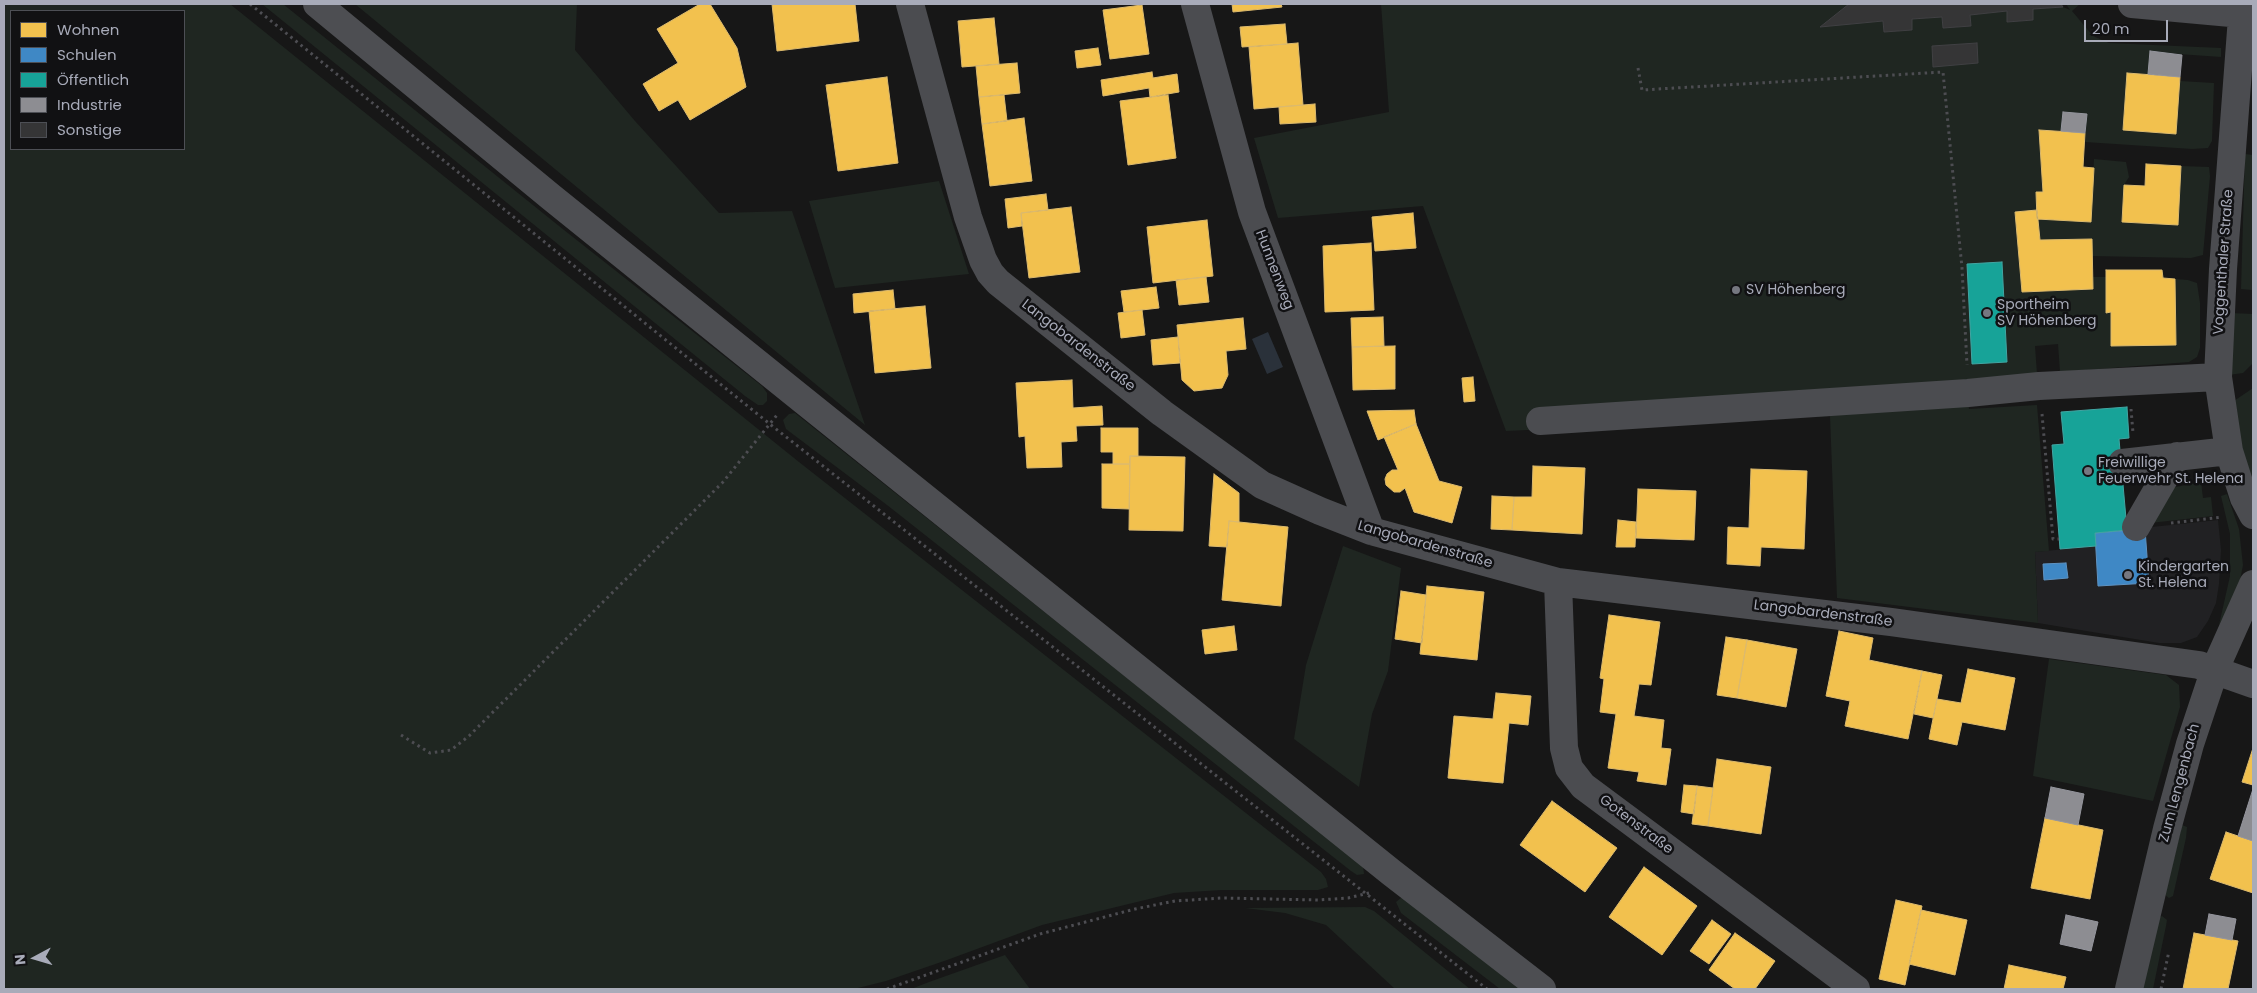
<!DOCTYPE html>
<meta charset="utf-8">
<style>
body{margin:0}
#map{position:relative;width:2257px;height:993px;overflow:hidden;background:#171717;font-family:Poppins,sans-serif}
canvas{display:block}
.frame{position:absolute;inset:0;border:5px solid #a8abb9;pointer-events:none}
.legend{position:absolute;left:10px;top:10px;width:175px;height:140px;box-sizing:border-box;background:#111113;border:1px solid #4d4f55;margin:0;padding:6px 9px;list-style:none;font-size:15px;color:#a8abb9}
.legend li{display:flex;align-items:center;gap:10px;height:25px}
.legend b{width:25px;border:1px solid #4d4f55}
.north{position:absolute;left:10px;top:933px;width:50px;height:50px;-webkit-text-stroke:4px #111113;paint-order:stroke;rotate:264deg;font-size:14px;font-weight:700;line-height:20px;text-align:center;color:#a8abb9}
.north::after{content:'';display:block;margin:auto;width:18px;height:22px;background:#a8abb9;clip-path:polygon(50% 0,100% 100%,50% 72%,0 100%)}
.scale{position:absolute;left:2084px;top:20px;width:84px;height:22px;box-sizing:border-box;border:2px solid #a8abb9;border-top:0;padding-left:6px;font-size:15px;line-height:18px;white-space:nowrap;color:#a8abb9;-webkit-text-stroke:4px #111113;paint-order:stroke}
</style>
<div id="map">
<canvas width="2257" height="993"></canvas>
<div class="frame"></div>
<ul class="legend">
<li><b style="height:14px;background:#f2c14e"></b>Wohnen</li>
<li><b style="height:14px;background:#3f88c5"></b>Schulen</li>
<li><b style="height:14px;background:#17a398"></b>Öffentlich</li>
<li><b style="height:14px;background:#8d8d92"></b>Industrie</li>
<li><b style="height:14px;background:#353536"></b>Sonstige</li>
</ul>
<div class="north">N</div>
<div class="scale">20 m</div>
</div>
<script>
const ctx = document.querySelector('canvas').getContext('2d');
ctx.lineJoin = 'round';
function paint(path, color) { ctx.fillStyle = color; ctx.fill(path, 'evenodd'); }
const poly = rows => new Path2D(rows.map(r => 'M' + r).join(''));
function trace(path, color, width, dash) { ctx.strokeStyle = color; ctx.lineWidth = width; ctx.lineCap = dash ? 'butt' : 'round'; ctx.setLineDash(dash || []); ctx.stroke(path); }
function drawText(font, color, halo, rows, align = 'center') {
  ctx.font = font + ' Poppins,sans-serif'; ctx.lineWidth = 5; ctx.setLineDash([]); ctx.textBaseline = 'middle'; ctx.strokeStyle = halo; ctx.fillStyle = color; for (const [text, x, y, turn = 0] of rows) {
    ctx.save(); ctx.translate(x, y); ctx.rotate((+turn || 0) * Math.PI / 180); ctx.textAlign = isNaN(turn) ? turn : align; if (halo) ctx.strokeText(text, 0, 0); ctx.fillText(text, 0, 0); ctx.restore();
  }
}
paint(poly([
 [2218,520,2221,550,2219,584,2216,603,2208,621,2197,637,2181,643,2159,643,2038,623,2035,552,2096,546,2095,533]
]), '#212123');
paint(poly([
 [4,4,230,4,799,462,1321,872,1326,879,1328,887,1318,890,1222,890,1174,893,1042,925,947,960,886,981,854,989,4,989],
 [11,11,184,11,184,149,11,149],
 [262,4,283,4,564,230,762,386,767,393,767,401,763,405,758,405,745,396],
 [355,4,577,4,575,50,635,121,719,213,792,211,865,425],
 [1381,4,1849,4,1821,26,1883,21,1884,32,1912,30,1912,19,1942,17,1943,28,1971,26,1970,15,2007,11,2007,22,2033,20,2033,9,2063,7,2070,10,2066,4,2080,4,2072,11,2093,36,2109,43,2221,48,2221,57,2150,52,2148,74,2127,73,2123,130,2175,134,2180,81,2214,83,2212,141,2208,148,2192,149,2085,142,2086,114,2063,112,2061,131,2039,130,2043,192,2036,193,2037,210,2015,212,2022,292,2093,289,2093,277,2106,277,2107,313,2111,312,2111,345,2176,345,2175,279,2188,280,2197,283,2200,303,2200,348,2197,357,2189,362,2060,372,2058,344,2035,346,2037,374,1968,393,1969,409,2037,405,2049,551,2035,552,2038,623,1837,598,1830,416,1506,431,1423,206,1278,218,1254,138,1389,112],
 [2245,154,2253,155,2252,290,2241,289],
 [2094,159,2126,162,2129,177,2124,185,2122,222,2178,224,2181,166,2209,167,2210,176,2203,255,2191,258,2092,256,2092,239,2040,240,2037,219,2091,221],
 [939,181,969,274,835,288,809,201],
 [2231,313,2253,314,2253,363,2243,373,2229,375],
 [2253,388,2253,484,2246,472,2231,403],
 [795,413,1363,866,1364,874,1357,875,1351,871,887,505,786,429,783,420,789,414],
 [2201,482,2203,498,2211,497,2213,516,2150,523,2171,488],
 [2227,494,2239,529,2243,565,2238,591,2219,625,2230,576,2230,534,2221,496],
 [1343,546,1401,568,1388,671,1372,714,1359,787,1294,739,1306,665],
 [2049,659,2166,675,2179,685,2180,707,2153,801,2033,776],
 [2182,825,2187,827,2186,838,2173,896,2169,898,2165,895],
 [1402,897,1522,989,1500,989,1401,913,1396,902],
 [1365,907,1374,911,1470,989,1395,989,1326,925,1285,913,1245,908],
 [2162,916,2167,920,2166,926,2153,989,2142,989,2158,918],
 [1005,955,1030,989,911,989,929,982]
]), '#1f2621');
paint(poly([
 [1268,332,1283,367,1267,374,1252,339]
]), '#2a313a');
const homes = poly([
 [700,4,710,4,737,48,746,87,690,120,678,100,659,111,643,84,678,63,657,29,700,4],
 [772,4,855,4,859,41,777,51,772,4],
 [1232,4,1281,4,1282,7,1233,12,1232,4],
 [1142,5,1149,54,1110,59,1103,10,1142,5],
 [994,18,999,64,962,67,958,21,994,18],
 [1285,24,1287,44,1242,47,1240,27,1285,24],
 [1298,43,1303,105,1254,109,1249,47,1298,43],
 [1098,48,1101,65,1077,68,1075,51,1098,48],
 [1017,63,1020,93,979,97,976,66,1017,63],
 [1152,72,1153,78,1177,74,1179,92,1150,97,1149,88,1103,96,1101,80,1152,72],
 [2127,73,2180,77,2176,134,2123,130,2127,73],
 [887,77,898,163,838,171,826,85,887,77],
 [1004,95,1007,121,982,124,979,97,1004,95],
 [1168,95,1176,158,1128,165,1120,101,1168,95],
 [1315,104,1316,122,1280,124,1279,107,1315,104],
 [1024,118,1032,181,990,186,982,124,1024,118],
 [2039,130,2085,133,2083,167,2094,168,2091,222,2037,219,2036,192,2043,192,2039,130],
 [2146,164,2181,166,2178,225,2122,222,2124,185,2145,186,2146,164],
 [1046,194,1048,210,1021,213,1022,226,1008,228,1005,199,1046,194],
 [1071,207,1080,272,1029,278,1021,213,1071,207],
 [2037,210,2040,240,2092,239,2093,289,2022,292,2015,212,2037,210],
 [1413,213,1416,248,1375,251,1372,217,1413,213],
 [1207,220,1213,276,1153,283,1147,227,1207,220],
 [1371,243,1374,310,1325,312,1323,246,1371,243],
 [2106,270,2162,270,2163,278,2175,279,2176,345,2111,346,2111,312,2106,313,2106,270],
 [1206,277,1209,302,1179,305,1176,280,1206,277],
 [1156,287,1159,308,1124,312,1121,291,1156,287],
 [893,290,895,309,854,313,853,294,893,290],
 [925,306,931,368,875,373,869,311,925,306],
 [1142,310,1145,335,1121,338,1118,313,1142,310],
 [1383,317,1384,346,1352,347,1351,318,1383,317],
 [1243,318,1246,349,1226,351,1228,375,1222,388,1194,391,1182,380,1177,325,1243,318],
 [1178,337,1180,363,1153,365,1151,340,1178,337],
 [1395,346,1395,389,1353,390,1352,347,1395,346],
 [1473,377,1475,401,1464,402,1462,378,1473,377],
 [1072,380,1073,408,1102,406,1103,425,1076,426,1077,441,1061,442,1062,467,1027,468,1025,436,1019,437,1016,383,1072,380],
 [1414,410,1416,424,1378,440,1367,411,1414,410],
 [1416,424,1439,481,1462,487,1452,523,1414,512,1405,488,1400,492,1394,492,1386,485,1385,479,1387,474,1392,470,1398,470,1384,437,1416,424],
 [1101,428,1138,428,1138,456,1130,456,1130,464,1113,464,1113,452,1101,452,1101,428],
 [1130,456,1185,457,1183,531,1129,530,1130,456],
 [1102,464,1130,464,1129,509,1102,508,1102,464],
 [1533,466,1585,468,1582,534,1512,530,1514,497,1532,497,1533,466],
 [1751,469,1807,471,1804,549,1761,547,1760,566,1727,564,1728,527,1749,528,1751,469],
 [1214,474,1239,493,1239,522,1229,521,1227,547,1209,546,1214,474],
 [1638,489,1696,491,1694,540,1636,538,1638,489],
 [1492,496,1514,497,1512,530,1491,529,1492,496],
 [1618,520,1636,522,1635,547,1616,547,1618,520],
 [1229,521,1288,527,1281,606,1222,600,1229,521],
 [1427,586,1484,592,1477,660,1420,654,1427,586],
 [1401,591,1426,595,1422,643,1395,639,1401,591],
 [1609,615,1660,622,1651,685,1639,684,1634,716,1664,720,1661,748,1671,749,1666,785,1637,781,1639,772,1608,768,1616,714,1600,712,1604,679,1600,678,1609,615],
 [1234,626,1237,650,1205,654,1202,630,1234,626],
 [1839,631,1873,638,1869,660,1922,671,1908,739,1845,726,1850,701,1826,696,1839,631],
 [1726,637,1747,640,1737,698,1717,695,1726,637],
 [1747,640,1797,649,1786,707,1737,698,1747,640],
 [1968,669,2015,678,2005,730,1962,722,1957,745,1929,739,1937,699,1961,703,1968,669],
 [1922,671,1942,675,1933,718,1914,714,1922,671],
 [1496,693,1531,696,1528,725,1509,723,1503,783,1448,778,1454,716,1493,719,1496,693],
 [2253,748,2253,785,2242,782,2253,748],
 [1717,759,1771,767,1761,834,1708,826,1717,759],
 [1684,785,1697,786,1694,814,1681,812,1684,785],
 [1697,786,1713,788,1708,826,1692,824,1697,786],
 [1552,801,1617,848,1585,892,1520,845,1552,801],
 [2045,818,2103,830,2090,899,2031,888,2045,818],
 [2226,832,2253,841,2253,893,2210,879,2226,832],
 [1644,867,1697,906,1662,955,1609,917,1644,867],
 [1896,900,1922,906,1905,985,1879,979,1896,900],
 [1921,910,1967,920,1955,975,1909,964,1921,910],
 [1712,920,1731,934,1709,964,1690,951,1712,920],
 [1735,933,1775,961,1755,989,1735,989,1709,970,1735,933],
 [2194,933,2238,941,2228,989,2183,989,2194,933],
 [2009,965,2066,977,2063,989,2004,989,2009,965]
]);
paint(homes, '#f2c14e');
trace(homes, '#dcba6e', 1);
const schools = poly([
 [2145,529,2149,583,2098,586,2095,533,2145,529],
 [2066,563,2068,578,2044,580,2043,564,2066,563]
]);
paint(schools, '#3f88c5');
trace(schools, '#5e92c1', 1);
const public = poly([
 [2002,262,2007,362,1972,364,1967,264,2002,262],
 [2127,407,2129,438,2119,439,2127,530,2095,533,2096,546,2060,549,2052,445,2064,444,2061,412,2127,407]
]);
paint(public, '#17a398');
trace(public, '#42a5a2', 1);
const industry = poly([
 [2150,51,2182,55,2180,77,2148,74,2150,51],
 [2063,112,2087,114,2085,133,2061,131,2063,112],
 [2051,787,2084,794,2078,825,2045,818,2051,787],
 [2253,789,2253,841,2238,836,2253,789],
 [2209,914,2236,919,2232,940,2205,935,2209,914],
 [2066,915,2098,922,2091,951,2060,944,2066,915]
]);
paint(industry, '#8d8d92');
trace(industry, '#95969e', 1);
const building = poly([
 [1849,4,2061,4,2063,7,2033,9,2033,20,2007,22,2007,11,1970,15,1971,26,1943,28,1942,17,1912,19,1912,30,1884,32,1883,21,1820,27,1849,4],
 [1977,43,1978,63,1933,67,1932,46,1977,43]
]);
paint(building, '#353536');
trace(building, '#404043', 1);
trace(poly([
 [250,4,771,425,1487,989],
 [1638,68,1642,90,1943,72,1962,268,1967,365],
 [2131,409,2133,433],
 [2042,414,2053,539,2059,539],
 [2171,523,2222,517],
 [401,735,430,753,451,750,469,736,723,482,777,415],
 [887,989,1040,934,1135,909,1175,901,1222,898,1318,900,1348,898,1369,893],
 [2161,989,2169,951]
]), '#4d4d52', 3, [2.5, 4]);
trace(poly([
 [910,4,968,217,983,260,990,273,998,282,1162,413,1262,485,1320,511,1371,531,1558,582,1891,622,2199,665,2253,684],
 [1195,4,1252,212,1371,531],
 [2132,4,2242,14],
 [2243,4,2223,269,2218,377,2229,451,2244,498,2253,515],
 [1540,421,1968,393,2039,386,2218,377],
 [2122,463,2229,451],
 [2136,527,2177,456],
 [1558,582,1564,748,1569,768,1583,786,1856,989],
 [2129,989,2167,829,2190,744,2215,669,2253,584]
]), '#4b4c50', 28);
trace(poly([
 [317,4,551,197,793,392,1392,873,1542,989]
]), '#4d4e52', 28);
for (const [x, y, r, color] of [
 [1736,290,5,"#757780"],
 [1987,313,5,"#757780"],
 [2088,471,5,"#757780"],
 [2128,575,5,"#757780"]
]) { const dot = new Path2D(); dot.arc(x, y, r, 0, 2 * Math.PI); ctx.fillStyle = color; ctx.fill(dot); trace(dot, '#111113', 2); }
drawText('14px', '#a8abb9', '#111113', [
 ["Voggenthaler Straße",2224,262,-86],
 ["Hunnenweg",1274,270,69],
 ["Langobardenstraße",1078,346,38],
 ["Langobardenstraße",1425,545,16],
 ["Langobardenstraße",1823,614,7],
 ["Zum Lengenbach",2180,783,-75],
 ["Gotenstraße",1636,825,37]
]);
drawText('14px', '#a8abb9', '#111113', [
 ["SV Höhenberg",1746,290],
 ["Sportheim",1997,305],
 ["SV Höhenberg",1997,321],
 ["Freiwillige",2098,463],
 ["Feuerwehr St. Helena",2098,479],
 ["Kindergarten",2138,567],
 ["St. Helena",2138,583]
], 'left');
</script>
